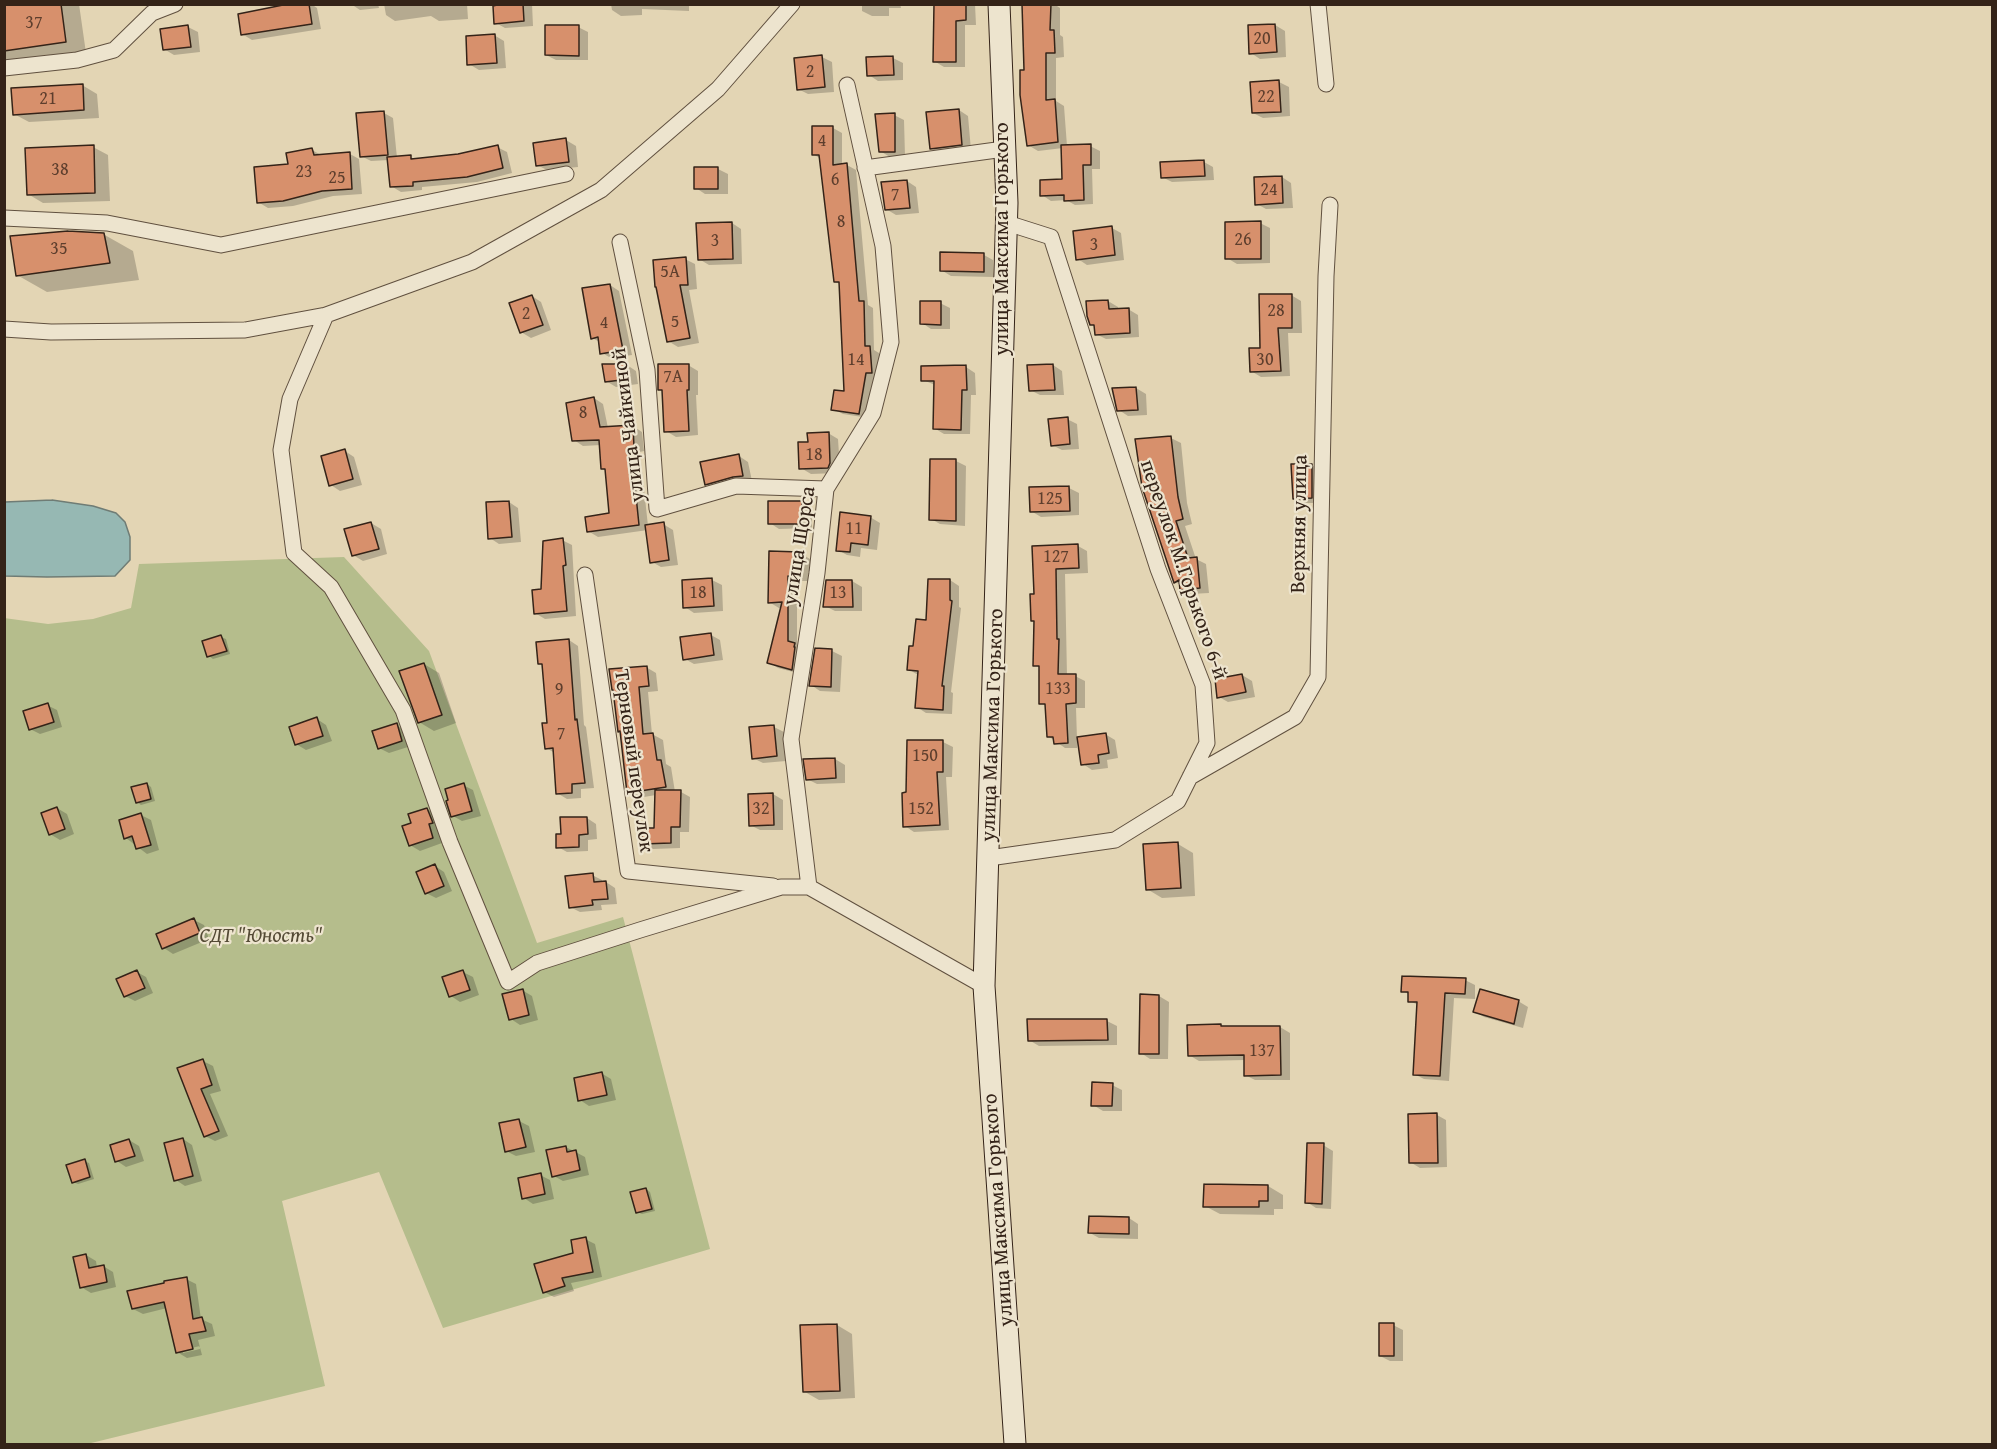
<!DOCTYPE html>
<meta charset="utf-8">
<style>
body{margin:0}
#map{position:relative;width:1997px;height:1449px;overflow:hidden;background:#e3d5b4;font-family:"Gentium Book Plus",serif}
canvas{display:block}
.frame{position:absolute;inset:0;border:6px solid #342318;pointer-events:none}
</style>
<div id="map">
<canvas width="1997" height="1449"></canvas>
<div class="frame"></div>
</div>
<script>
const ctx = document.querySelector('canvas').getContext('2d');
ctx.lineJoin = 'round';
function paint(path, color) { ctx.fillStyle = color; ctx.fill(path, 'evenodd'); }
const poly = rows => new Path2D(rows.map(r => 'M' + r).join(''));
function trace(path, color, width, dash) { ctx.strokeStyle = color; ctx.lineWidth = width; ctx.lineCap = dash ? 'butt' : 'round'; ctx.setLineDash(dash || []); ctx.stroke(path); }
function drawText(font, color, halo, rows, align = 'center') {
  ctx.font = font + ' "Gentium Book Plus",serif'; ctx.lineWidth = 4.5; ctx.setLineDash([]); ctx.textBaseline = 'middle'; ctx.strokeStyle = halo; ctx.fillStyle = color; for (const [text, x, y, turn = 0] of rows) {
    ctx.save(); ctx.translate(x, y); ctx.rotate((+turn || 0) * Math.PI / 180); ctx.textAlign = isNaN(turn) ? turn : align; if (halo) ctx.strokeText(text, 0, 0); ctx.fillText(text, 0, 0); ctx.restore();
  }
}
paint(poly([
 [344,557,429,651,537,943,623,917,710,1249,443,1328,379,1172,282,1201,325,1386,87,1444,5,1444,4,618,48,624,93,619,131,608,139,564]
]), '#b5bd8c');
const water = poly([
 [52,500,93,506,116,513,125,522,130,537,130,560,115,576,47,577,5,576,5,502,52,500]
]);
paint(water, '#96b8b3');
trace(water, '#6f7c75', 1.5);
paint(poly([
 [4,4,79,4,86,53,4,65],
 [298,4,311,4,317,8,321,29,252,40,242,34],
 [351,4,378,4,379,8,360,10],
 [384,4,467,4,468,19,439,21,431,16,395,21,386,15],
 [503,4,532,4,533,26,505,28,496,23],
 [611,4,689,4,689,11,642,9,642,15,621,16,612,10],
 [862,4,900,4,901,8,889,8,889,16,872,16,862,11],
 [935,4,975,4,976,25,965,25,965,67,944,67,934,61],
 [1023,4,1054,4,1060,8,1060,35,1063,37,1064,57,1056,58,1056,101,1064,106,1067,146,1090,146,1100,151,1100,169,1092,169,1093,204,1075,205,1066,200,1051,201,1042,195,1063,181,1063,148,1038,151,1028,145],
 [1275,25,1285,31,1286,57,1260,59,1251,53],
 [188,27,198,32,200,52,174,55,164,49],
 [578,27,588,32,588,60,556,60,546,55],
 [494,35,504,41,506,68,479,70,469,64],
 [822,57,832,62,834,92,808,94,798,89],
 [893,58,903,63,903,80,878,81,869,75],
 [1279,82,1289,87,1290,116,1263,118,1253,113],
 [82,85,97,94,99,118,29,122,14,114],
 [959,110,968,116,971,150,941,154,931,148],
 [384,113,393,118,397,158,410,157,417,160,458,156,497,147,507,152,512,173,477,182,422,187,422,190,401,192,391,186,389,160,371,161,361,156],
 [894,115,904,120,905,156,890,157,880,151],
 [833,128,842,133,842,165,847,165,856,170,868,305,873,308,874,350,879,353,881,377,869,418,843,414,833,409,845,393,840,284,835,282,821,159,813,154],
 [566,140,576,146,578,167,547,170,537,165],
 [93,147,108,155,110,201,43,203,28,194],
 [312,150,323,156,350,154,359,159,362,194,333,196,293,206,268,208,258,202,290,166],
 [1204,162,1213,167,1214,180,1172,182,1162,177],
 [718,169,728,174,728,194,705,194,696,188],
 [1282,177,1291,183,1293,208,1266,209,1257,204],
 [907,181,916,187,919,213,896,215,886,209],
 [732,223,741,229,742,264,709,265,699,259],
 [1260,223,1270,228,1270,263,1237,264,1227,258],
 [1112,228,1121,233,1124,260,1087,265,1078,259],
 [103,234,133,251,139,280,47,292,17,275],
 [984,255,993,260,993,277,951,276,941,270],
 [685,259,695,264,697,289,689,290,699,343,678,347,668,341],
 [610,285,619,291,632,355,611,358,602,353,600,342,592,338],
 [1291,295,1301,301,1302,333,1288,333,1290,376,1261,377,1251,371,1261,349],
 [532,296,541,302,551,330,531,338,521,332],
 [1108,301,1118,307,1118,310,1128,309,1138,315,1139,337,1106,339,1096,334,1096,327,1091,324],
 [940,303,950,308,950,329,931,329,922,323],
 [627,365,636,371,638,384,616,387,606,381],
 [688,365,698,371,698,395,696,395,698,435,676,437,666,431,663,391,660,389],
 [1053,365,1062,371,1064,395,1040,395,1030,390],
 [966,367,975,373,976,395,971,395,970,434,944,434,934,428,935,385,923,380],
 [1136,388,1146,394,1147,415,1128,416,1119,410],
 [594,398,603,404,608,428,633,426,642,432,644,451,640,452,648,526,663,524,673,530,678,565,661,567,652,562,648,530,598,537,588,531,610,515,606,471,602,468,601,445,583,446,574,440],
 [1067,419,1077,424,1079,449,1062,450,1052,445],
 [828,433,838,439,840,469,837,473,811,474,801,468,809,443],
 [1171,438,1181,443,1187,503,1192,524,1185,526,1196,559,1206,564,1209,593,1191,594,1181,589,1181,585,1175,582],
 [345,451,354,457,362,485,340,491,331,485],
 [739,456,748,462,752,481,716,489,706,484],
 [956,461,966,466,965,526,940,524,931,519],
 [1312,465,1322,471,1321,503,1304,503,1294,498,1293,466],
 [1069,488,1079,493,1079,515,1041,517,1031,511],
 [509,502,518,508,521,542,499,544,490,538],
 [802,503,812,508,812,528,779,529,770,523],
 [870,517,880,523,877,550,861,548,860,557,847,555,838,550],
 [371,523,381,529,387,554,363,561,353,555],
 [562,540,572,545,576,616,545,619,535,613],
 [1078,546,1087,551,1088,573,1065,574,1067,676,1075,676,1085,681,1085,708,1076,708,1077,739,1105,734,1115,740,1118,758,1107,760,1108,768,1092,770,1083,764,1079,739,1077,740,1077,748,1065,748,1048,736,1047,706,1041,703,1041,668,1035,665,1036,595,1034,547],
 [770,553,800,553,810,559,809,581,797,581,797,646,804,650,801,674,778,668,769,662,782,608,779,608,769,602],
 [712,580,722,585,723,611,694,613,685,607],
 [950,580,959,586,959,607,961,608,951,692,953,693,952,714,926,713,917,707,918,675,908,669,927,622],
 [852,581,862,587,862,611,835,611,825,606],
 [711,635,720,640,723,660,694,664,685,659],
 [221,637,226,639,230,654,213,659,209,656],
 [569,640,578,646,584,725,586,727,594,788,581,789,581,798,567,799,557,793,555,753,546,748,549,724,544,666,539,663],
 [816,650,832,651,842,656,840,692,820,691,811,685],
 [424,664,439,673,456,723,434,731,419,722],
 [646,667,656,673,658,691,648,692,652,734,663,740,666,764,671,767,675,792,681,792,690,797,689,832,680,832,680,848,653,849,644,843,655,830,656,795,638,798,628,792,622,732,619,731],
 [1242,675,1252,681,1255,697,1228,702,1219,697],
 [47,705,57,710,62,727,40,734,30,729],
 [317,719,326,725,332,741,306,750,296,744],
 [396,725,406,731,411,746,389,753,379,748],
 [774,727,784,732,786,761,763,763,753,758],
 [943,742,953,747,952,777,946,777,949,830,914,832,905,826,908,794],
 [835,759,845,765,845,783,817,784,807,779,805,760],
 [147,784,151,787,155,801,141,805,137,802],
 [463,785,473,790,481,816,462,821,453,816],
 [773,794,783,800,783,830,760,830,750,825],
 [57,808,67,814,74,834,60,840,50,834],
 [427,809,437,815,442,828,437,829,442,843,420,851,410,845,413,824],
 [141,815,151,820,159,850,147,854,126,838],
 [587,818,596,824,597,839,588,840,588,851,567,852,558,847,562,835],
 [1178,844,1193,853,1195,896,1162,898,1147,889],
 [435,866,444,872,452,891,436,898,426,893],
 [592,875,602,880,602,883,606,882,615,888,617,904,601,905,602,910,580,912,570,907],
 [194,920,204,925,209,939,173,954,164,948],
 [137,972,146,977,153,993,135,1001,125,996],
 [463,972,473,977,479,995,460,1002,451,996],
 [1465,980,1475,985,1475,999,1454,998,1449,1081,1424,1079,1414,1074,1418,1005,1410,1001,1410,995,1403,991],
 [522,990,532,996,538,1020,520,1025,511,1019],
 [1141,996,1159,996,1169,1002,1168,1059,1150,1059,1141,1053],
 [1518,1001,1528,1007,1523,1028,1484,1017,1474,1011],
 [1107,1021,1117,1026,1117,1045,1039,1046,1029,1040],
 [1220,1026,1224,1028,1280,1027,1290,1033,1290,1080,1255,1080,1245,1075,1245,1060,1199,1061,1189,1055],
 [203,1061,213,1066,221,1091,210,1094,228,1136,215,1141,205,1136,179,1069],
 [601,1073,611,1079,616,1100,589,1106,580,1100],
 [1112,1085,1122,1090,1122,1111,1103,1111,1093,1105],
 [1437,1115,1446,1120,1447,1167,1420,1168,1410,1162],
 [519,1121,529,1126,535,1152,516,1156,506,1151],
 [183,1139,192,1145,202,1181,185,1186,176,1180],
 [129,1140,139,1146,144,1161,126,1167,117,1161],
 [1323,1145,1333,1151,1331,1209,1316,1208,1307,1202],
 [566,1147,585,1157,589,1175,563,1181,554,1176],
 [84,1161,89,1163,94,1179,78,1184,73,1182],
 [540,1175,550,1180,554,1199,533,1204,524,1198],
 [1268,1186,1283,1195,1283,1209,1274,1209,1274,1215,1220,1214,1205,1206],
 [646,1189,650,1192,655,1211,642,1214,637,1212],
 [1129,1218,1138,1224,1138,1239,1099,1238,1090,1233],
 [585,1239,595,1244,602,1277,571,1283,574,1291,554,1297,544,1292,575,1254],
 [86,1255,96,1261,97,1268,103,1266,113,1272,116,1287,91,1293,81,1287],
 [186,1279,196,1284,201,1319,212,1324,215,1336,198,1340,202,1355,187,1358,177,1352,167,1308,143,1314,133,1309],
 [200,1346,200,1349,183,1353,183,1350],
 [837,1325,852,1334,855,1398,819,1400,805,1392],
 [1393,1325,1403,1330,1403,1361,1390,1361,1380,1356]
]), '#0003');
const building = poly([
 [4,4,61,4,66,42,4,51,4,4],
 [288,4,309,4,312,24,241,35,238,14,288,4],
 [501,4,523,4,524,21,494,24,493,6,501,4],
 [934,4,966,4,966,20,956,21,956,62,933,62,934,4],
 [1022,4,1051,4,1050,30,1054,30,1055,53,1046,53,1046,100,1055,99,1058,142,1027,146,1020,95,1020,70,1024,70,1022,4],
 [1275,24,1277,52,1249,54,1248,25,1275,24],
 [188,25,191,47,163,50,160,29,188,25],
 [545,25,579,25,579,56,545,55,545,25],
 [495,34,497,63,467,65,466,36,495,34],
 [822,55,825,87,797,90,794,58,822,55],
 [893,56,894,75,867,76,866,57,893,56],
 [1279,80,1281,112,1252,113,1250,82,1279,80],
 [83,84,84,110,13,115,11,88,83,84],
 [959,109,962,145,930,149,926,112,959,109],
 [384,111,388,155,360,157,356,113,384,111],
 [895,113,895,152,879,152,875,114,895,113],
 [812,126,833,126,833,165,847,163,859,301,864,301,865,346,870,346,872,373,866,373,859,414,831,410,834,390,844,391,839,282,834,282,819,155,812,155,812,126],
 [566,138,569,162,536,166,533,143,566,138],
 [1091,144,1091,165,1083,165,1084,200,1064,201,1064,195,1040,196,1040,180,1062,179,1061,145,1091,144],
 [94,145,95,193,27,195,25,148,94,145],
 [498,145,503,168,467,177,413,182,413,186,390,187,387,157,411,155,411,159,458,154,498,145],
 [312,148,314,155,350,152,352,189,322,191,283,201,257,203,254,167,288,164,286,153,312,148],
 [1204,160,1205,176,1161,178,1160,162,1204,160],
 [694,167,718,167,718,189,694,189,694,167],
 [1282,176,1283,203,1255,205,1254,177,1282,176],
 [907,180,910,208,885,210,881,182,907,180],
 [1261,221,1261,259,1225,259,1225,222,1261,221],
 [732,222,733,259,698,260,696,223,732,222],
 [1112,226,1115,255,1076,260,1073,231,1112,226],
 [68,231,104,233,110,263,16,276,10,236,68,231],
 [940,252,984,253,984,272,940,271,940,252],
 [686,257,688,285,680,285,690,338,667,342,656,287,655,287,653,260,686,257],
 [610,284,623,350,600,354,598,337,591,339,582,288,610,284],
 [1259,294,1292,294,1292,328,1278,328,1281,371,1250,372,1249,348,1260,348,1259,294],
 [532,295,543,325,520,333,509,303,532,295],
 [1108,300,1109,309,1129,308,1130,333,1095,335,1094,325,1090,325,1087,316,1086,301,1108,300],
 [920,301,941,301,941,325,920,324,920,301],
 [602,364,627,364,629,379,605,382,602,364],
 [658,364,689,364,689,390,687,390,689,431,664,432,662,390,658,390,658,364],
 [1053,364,1055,390,1029,391,1027,365,1053,364],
 [966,365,967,390,962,390,961,430,933,429,934,381,921,381,921,366,966,365],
 [1136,387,1138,410,1117,411,1112,388,1136,387],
 [594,397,600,427,633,425,634,447,631,447,639,525,587,532,585,517,609,513,605,469,601,469,599,440,572,441,566,403,594,397],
 [1068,417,1070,444,1051,446,1048,419,1068,417],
 [829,432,830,463,828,468,799,469,798,442,808,442,807,433,829,432],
 [1171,436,1178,497,1183,519,1176,521,1188,558,1197,557,1200,588,1180,590,1179,580,1174,583,1142,487,1135,439,1171,436],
 [345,449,353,479,329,486,321,456,345,449],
 [739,454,743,476,733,477,705,485,700,462,739,454],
 [930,459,956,459,956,521,929,520,930,459],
 [1291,464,1312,464,1312,498,1293,499,1291,464],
 [1069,486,1070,511,1030,512,1029,487,1069,486],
 [509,501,512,537,488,539,486,502,509,501],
 [768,501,802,501,802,524,768,524,768,501],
 [840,512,871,516,868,545,851,543,850,552,836,551,840,512],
 [371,522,379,549,352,556,344,529,371,522],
 [664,522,669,560,650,563,645,525,664,522],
 [563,538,566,565,563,566,567,611,534,614,532,590,541,589,543,541,563,538],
 [1078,544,1079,568,1056,569,1057,639,1059,639,1058,674,1076,674,1076,703,1066,704,1068,743,1054,744,1053,737,1047,737,1045,704,1039,704,1039,666,1033,666,1034,621,1031,621,1030,594,1034,594,1032,546,1078,544],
 [769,551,800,552,800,577,788,576,788,641,795,643,794,647,795,647,792,670,767,663,782,602,768,603,769,551],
 [712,578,714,606,683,608,682,580,712,578],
 [928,579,950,579,950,600,952,601,942,686,944,686,943,710,915,708,918,671,907,670,909,646,913,646,916,619,926,620,928,579],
 [826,580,852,580,853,607,823,607,826,580],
 [711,633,714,655,683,660,680,637,711,633],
 [221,635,227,651,207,657,202,641,221,635],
 [569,639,575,720,577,719,585,783,572,784,572,793,556,794,553,748,545,749,542,723,547,723,542,664,538,664,536,642,569,639],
 [815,648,832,649,831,687,809,686,815,648],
 [424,663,442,715,418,723,399,671,424,663],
 [647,666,649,686,639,687,643,734,653,733,657,760,661,760,666,787,627,793,620,731,618,732,613,690,612,690,609,669,647,666],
 [1242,674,1246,692,1217,698,1215,679,1242,674],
 [48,703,54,722,29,730,23,711,48,703],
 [317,717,323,736,295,745,289,727,317,717],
 [397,723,402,741,378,749,372,731,397,723],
 [774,725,777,756,752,759,749,727,774,725],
 [1106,733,1109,753,1098,755,1099,763,1081,765,1077,737,1106,733],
 [907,740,943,740,943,772,937,772,940,825,903,827,902,793,906,792,907,740],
 [835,758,836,778,806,780,803,759,835,758],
 [147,783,151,799,136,803,131,787,147,783],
 [464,783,472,811,451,817,446,801,448,800,445,789,464,783],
 [655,790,681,790,680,827,671,827,671,843,642,844,642,828,654,828,655,790],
 [773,793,774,825,749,826,748,794,773,793],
 [57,807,65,829,49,835,41,813,57,807],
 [427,808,433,823,429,824,433,838,409,846,402,826,411,823,408,814,427,808],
 [141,813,151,845,136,849,132,836,124,839,119,820,141,813],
 [560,817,587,817,588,834,579,835,579,847,556,848,556,834,561,834,560,817],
 [1178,842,1181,888,1146,890,1143,844,1178,842],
 [435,864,444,886,425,894,416,872,435,864],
 [593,873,594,882,606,881,608,899,592,900,593,905,569,908,565,876,593,873],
 [194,918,200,933,162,949,156,934,194,918],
 [137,970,145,988,124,997,116,979,137,970],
 [463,970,470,990,449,997,442,977,463,970],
 [1402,976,1466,978,1465,994,1445,993,1440,1076,1413,1075,1417,1002,1408,1002,1408,992,1401,992,1402,976],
 [523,989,529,1015,509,1020,502,994,523,989],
 [1480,989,1519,1000,1514,1024,1473,1012,1480,989],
 [1140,994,1159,995,1159,1054,1139,1054,1140,994],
 [1027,1019,1107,1019,1108,1040,1028,1041,1027,1019],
 [1221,1024,1221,1026,1280,1026,1281,1075,1244,1076,1244,1055,1188,1056,1187,1025,1221,1024],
 [203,1059,212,1085,201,1089,219,1131,204,1137,177,1068,203,1059],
 [602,1072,607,1095,578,1101,574,1078,602,1072],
 [1092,1082,1113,1083,1112,1106,1091,1106,1092,1082],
 [1437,1113,1438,1163,1409,1163,1408,1114,1437,1113],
 [519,1119,526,1147,505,1152,499,1123,519,1119],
 [183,1138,193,1176,174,1181,164,1143,183,1138],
 [129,1139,135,1156,115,1162,110,1145,129,1139],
 [1307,1143,1324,1143,1322,1204,1305,1203,1307,1143],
 [566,1146,567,1152,576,1150,580,1170,552,1177,546,1150,566,1146],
 [85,1159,90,1177,72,1183,66,1165,85,1159],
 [541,1173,545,1194,522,1199,518,1178,541,1173],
 [1204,1184,1268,1185,1268,1201,1259,1201,1259,1207,1203,1207,1204,1184],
 [646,1188,652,1209,636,1213,630,1192,646,1188],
 [1089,1216,1129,1217,1129,1234,1088,1233,1089,1216],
 [586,1237,593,1272,562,1278,565,1286,543,1293,534,1264,573,1253,571,1240,586,1237],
 [86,1254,89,1268,104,1265,107,1282,80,1288,73,1257,86,1254],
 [187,1277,193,1319,202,1317,206,1331,189,1334,193,1349,176,1353,164,1302,132,1309,127,1291,164,1283,164,1281,187,1277],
 [1379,1323,1394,1323,1394,1356,1379,1356,1379,1323],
 [837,1324,840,1391,803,1392,800,1325,837,1324]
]);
paint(building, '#d7906c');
trace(building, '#342318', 1.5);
const street = poly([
 [1318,4,1326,84],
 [4,68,77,60,114,50,152,13,175,4],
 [865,168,1004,149],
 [4,218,107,223,221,245,566,174],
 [620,242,647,370,657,509,736,486,826,489],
 [326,315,290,399,281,450,294,553,331,587,403,710,450,842,508,982,537,963,640,930,781,887,809,887,984,986],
 [4,329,51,332,245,330,326,315,472,262,601,190,718,89,792,4],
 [585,575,628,871,773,886],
 [1190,777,1295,717,1318,677,1326,276,1330,205],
 [989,858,1115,840,1178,801,1207,743,1203,685,1158,569,1051,237,1007,223],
 [809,887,791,739,817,573,826,489,873,413,891,342,883,246,847,85]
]);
const secondary = poly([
 [999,4,1007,203,984,986,1015,1444]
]);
trace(street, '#60503f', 17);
trace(secondary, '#342318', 23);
trace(street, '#ede4ce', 15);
trace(secondary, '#ede4ce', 21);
drawText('18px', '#5d3e2d', null, [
 ["37",34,23],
 ["20",1262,39],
 ["2",810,72],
 ["22",1266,97],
 ["21",48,99],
 ["4",822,141],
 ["38",60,170],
 ["23",304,172],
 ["25",337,178],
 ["6",835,180],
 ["24",1269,190],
 ["7",895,195],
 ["8",841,222],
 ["26",1243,240],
 ["3",715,241],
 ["3",1094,245],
 ["35",59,249],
 ["5А",670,272],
 ["28",1276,311],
 ["2",526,314],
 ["5",675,322],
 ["4",604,323],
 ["14",856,360],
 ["30",1265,360],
 ["7А",673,377],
 ["8",583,413],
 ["18",814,455],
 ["125",1050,499],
 ["11",854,529],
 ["127",1056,557],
 ["18",698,593],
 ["13",838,593],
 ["133",1058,689],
 ["9",559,690],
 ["7",561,734],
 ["150",925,756],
 ["32",761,809],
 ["152",921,809],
 ["137",1262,1051]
]);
drawText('21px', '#342318', '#ede4ce', [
 ["улица Максима Горького",1003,239,-90],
 ["улица Чайкиной",629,425,-97],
 ["Верхняя улица",1300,524,-89],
 ["улица Щорса",800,546,-81],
 ["переулок М.Горького 6-й",1183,570,71],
 ["улица Максима Горького",993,725,-88],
 ["Терновый переулок",633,761,82],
 ["улица Максима Горького",999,1210,-94]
]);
drawText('italic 21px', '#544a35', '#ede4ce', [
 ["СДТ \"Юность\"",261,937]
]);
</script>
